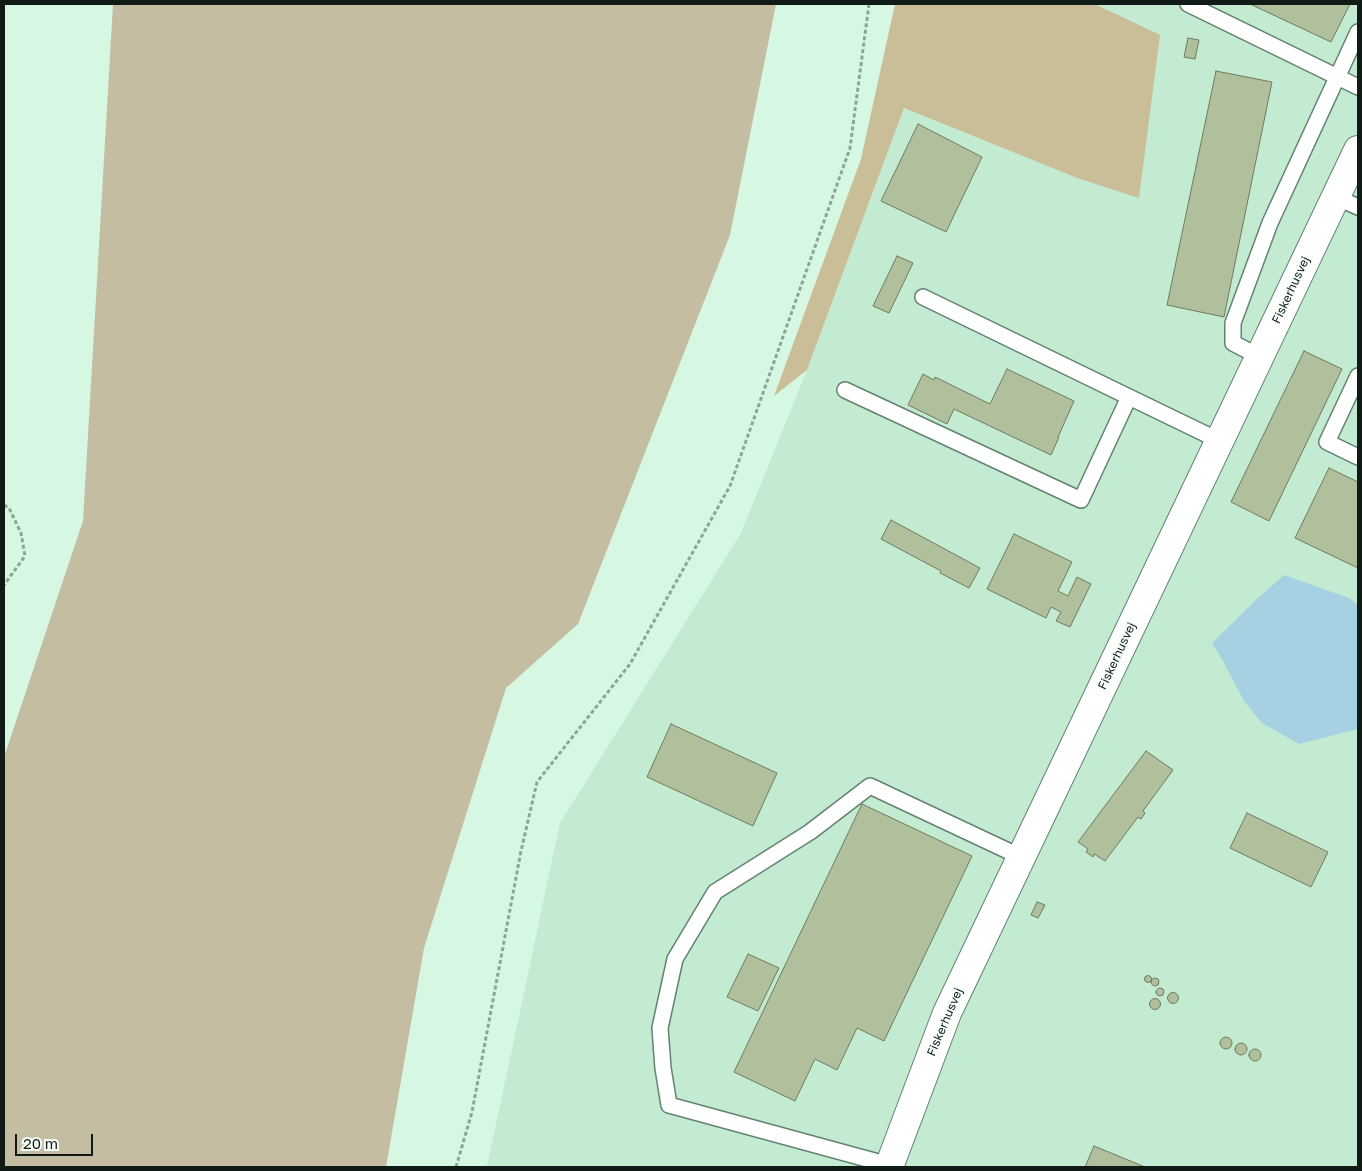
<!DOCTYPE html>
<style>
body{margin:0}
#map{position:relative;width:1362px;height:1171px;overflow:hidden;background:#d6f8e3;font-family:"Golos Text",sans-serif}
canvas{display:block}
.frame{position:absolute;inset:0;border:5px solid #0f1b14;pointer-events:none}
.scale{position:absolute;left:15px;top:1134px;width:78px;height:22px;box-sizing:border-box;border:2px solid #0f1b14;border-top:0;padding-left:6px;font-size:15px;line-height:18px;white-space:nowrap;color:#0f1b14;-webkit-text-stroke:4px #f7fef9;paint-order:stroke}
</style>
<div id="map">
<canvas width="1362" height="1171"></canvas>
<div class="frame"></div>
<div class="scale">20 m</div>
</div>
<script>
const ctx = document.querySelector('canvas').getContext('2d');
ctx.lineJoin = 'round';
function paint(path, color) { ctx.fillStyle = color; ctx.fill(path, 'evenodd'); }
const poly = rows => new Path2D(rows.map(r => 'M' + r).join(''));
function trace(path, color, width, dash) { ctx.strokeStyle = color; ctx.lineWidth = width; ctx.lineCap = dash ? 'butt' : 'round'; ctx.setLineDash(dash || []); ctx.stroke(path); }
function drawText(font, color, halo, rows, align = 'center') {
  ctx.font = font + ' "Golos Text",sans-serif'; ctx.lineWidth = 5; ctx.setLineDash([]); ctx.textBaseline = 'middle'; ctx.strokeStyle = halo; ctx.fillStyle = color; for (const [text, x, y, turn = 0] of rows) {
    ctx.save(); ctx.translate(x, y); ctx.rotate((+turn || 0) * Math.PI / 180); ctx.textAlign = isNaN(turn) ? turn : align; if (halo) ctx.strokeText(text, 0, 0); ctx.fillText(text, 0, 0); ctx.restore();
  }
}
paint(poly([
 [1095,4,1358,4,1358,1167,487,1167,560,823,741,533,807,370,904,108,1077,178,1160,36]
]), '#c2ebd2');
paint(poly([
 [113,4,776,4,730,235,578,624,506,688,424,948,386,1167,4,1167,4,757,83,521]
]), '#c5bda1');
paint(poly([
 [895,4,1095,4,1160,35,1139,198,1077,178,904,108,807,370,774,396,861,159]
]), '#cabe99');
paint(poly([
 [1284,575,1349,598,1358,605,1358,729,1299,744,1262,723,1244,701,1223,661,1212,643,1259,597]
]), '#a6d1e2');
const building = poly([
 [1250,4,1350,4,1331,42,1250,4],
 [1188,38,1199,40,1195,59,1184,57,1188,38],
 [1216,71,1272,82,1224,317,1167,305,1216,71],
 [918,124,982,157,946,232,881,201,918,124],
 [897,256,913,263,889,313,873,306,897,256],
 [1304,351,1342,369,1269,521,1231,502,1304,351],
 [1007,369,1074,401,1058,437,1059,437,1051,455,954,409,947,424,908,405,923,374,934,380,935,377,990,404,1007,369],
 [1329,468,1358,482,1358,568,1295,538,1329,468],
 [891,520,980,568,969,588,940,573,941,571,881,539,891,520],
 [1014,534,1072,562,1058,591,1068,596,1077,577,1091,584,1070,627,1056,621,1061,612,1051,607,1046,618,987,589,1014,534],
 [671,724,777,773,753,826,647,777,671,724],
 [1146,751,1173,770,1143,811,1145,813,1141,819,1138,817,1105,861,1094,854,1093,857,1086,852,1088,849,1078,842,1146,751],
 [862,804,972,856,884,1041,857,1028,837,1070,815,1059,795,1101,734,1072,862,804],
 [1247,813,1328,852,1311,887,1230,848,1247,813],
 [1037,902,1045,905,1038,918,1031,915,1037,902],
 [748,954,779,968,758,1011,727,997,748,954],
 '1144.5 979a3.5 3.5 0 1 1 7 0a3.5 3.5 0 1 1-7 0Z',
 '1151 982a4 4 0 1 1 8 0a4 4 0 1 1-8 0Z',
 '1156 992a4 4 0 1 1 8 0a4 4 0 1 1-8 0Z',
 '1167.5 998a5.5 5.5 0 1 1 11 0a5.5 5.5 0 1 1-11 0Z',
 '1149.5 1004a5.5 5.5 0 1 1 11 0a5.5 5.5 0 1 1-11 0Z',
 '1220 1043a6 6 0 1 1 12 0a6 6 0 1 1-12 0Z',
 '1235 1049a6 6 0 1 1 12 0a6 6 0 1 1-12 0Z',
 '1249 1055a6 6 0 1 1 12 0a6 6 0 1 1-12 0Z',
 [1094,1146,1145,1167,1085,1167,1094,1146]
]);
paint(building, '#b1c09c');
trace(building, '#707b5e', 1);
const lane = poly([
 [1188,4,1358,87],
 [1336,197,1358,207],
 [923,297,1129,397],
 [1260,357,1233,343,1233,323,1270,223,1358,32],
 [1358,376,1327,442,1358,457],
 [845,390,1081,500,1129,397,1220,441],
 [889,1165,669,1105,663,1068,660,1028,675,959,715,892,810,832,870,786,1021,857]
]);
const street = poly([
 [889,1167,947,1013,1358,150]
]);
trace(lane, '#648270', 18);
trace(street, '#648270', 30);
trace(poly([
 [4,505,9,508,21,533,25,556,4,585],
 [456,1167,472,1112,521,851,537,782,630,664,730,486,850,148,869,4]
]), '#8ca696', 3, [4, 2.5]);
trace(lane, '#fff', 15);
trace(street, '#fff', 28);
drawText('12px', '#0f1b14', '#f7fef9', [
 ["Fiskerhusvej",1291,290,-65],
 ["Fiskerhusvej",1117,656,-65],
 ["Fiskerhusvej",945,1022,-67]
]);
</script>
